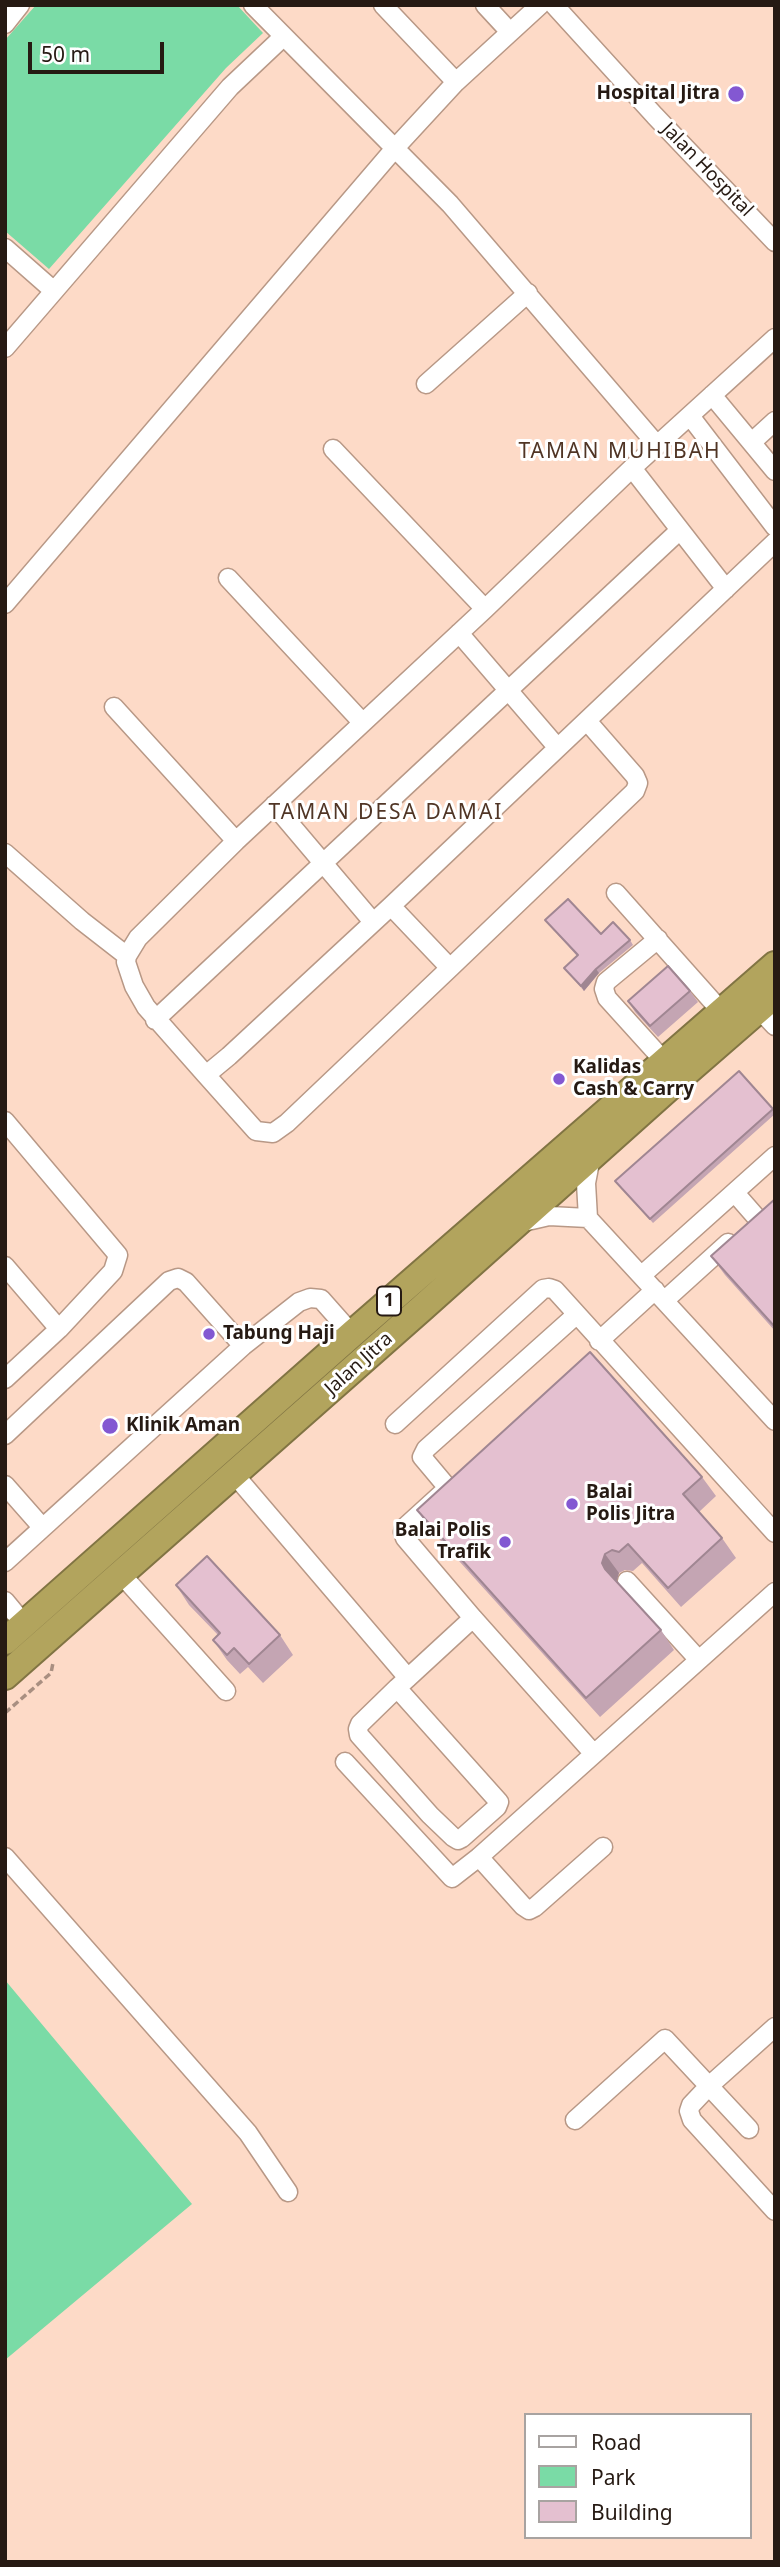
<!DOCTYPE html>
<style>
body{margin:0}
#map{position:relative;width:780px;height:2567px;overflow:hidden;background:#fddac7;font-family:"Noto Sans",sans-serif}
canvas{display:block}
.frame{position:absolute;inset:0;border:7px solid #261a13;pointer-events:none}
.legend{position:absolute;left:524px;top:2413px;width:228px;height:126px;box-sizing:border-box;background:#fff;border:2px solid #a8a3a1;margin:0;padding:9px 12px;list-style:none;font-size:21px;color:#261a13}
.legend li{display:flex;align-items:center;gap:14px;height:35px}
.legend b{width:35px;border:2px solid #a8a3a1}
.scale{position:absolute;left:28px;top:42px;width:136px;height:32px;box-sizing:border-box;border:4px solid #261a13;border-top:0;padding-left:9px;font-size:21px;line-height:24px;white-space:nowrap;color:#261a13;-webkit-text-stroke:5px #fff;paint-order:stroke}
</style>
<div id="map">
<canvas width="780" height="2567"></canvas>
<div class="frame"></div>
<ul class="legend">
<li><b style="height:9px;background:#fff"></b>Road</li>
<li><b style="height:19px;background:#7adba6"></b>Park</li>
<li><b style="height:19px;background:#e4c0d0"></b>Building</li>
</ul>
<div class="scale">50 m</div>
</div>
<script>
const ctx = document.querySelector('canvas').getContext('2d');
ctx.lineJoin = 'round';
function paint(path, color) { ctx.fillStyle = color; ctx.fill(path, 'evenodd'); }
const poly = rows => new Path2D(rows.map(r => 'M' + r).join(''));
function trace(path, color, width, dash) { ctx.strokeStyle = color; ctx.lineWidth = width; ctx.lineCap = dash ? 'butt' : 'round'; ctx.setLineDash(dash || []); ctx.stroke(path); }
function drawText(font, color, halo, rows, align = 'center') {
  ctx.font = font + ' "Noto Sans",sans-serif'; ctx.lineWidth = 6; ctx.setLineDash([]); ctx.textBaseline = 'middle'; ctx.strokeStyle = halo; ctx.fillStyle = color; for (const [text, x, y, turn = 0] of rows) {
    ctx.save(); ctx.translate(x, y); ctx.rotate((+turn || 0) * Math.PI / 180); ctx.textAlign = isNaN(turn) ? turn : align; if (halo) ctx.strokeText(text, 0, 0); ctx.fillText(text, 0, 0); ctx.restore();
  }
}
paint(poly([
 [36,5,237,5,263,33,226,68,49,269,5,231,5,40],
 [5,1980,192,2204,5,2360]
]), '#7adba6');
const minor = poly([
 [253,5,450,204,657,445],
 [383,5,456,82],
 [485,5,510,32],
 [554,5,655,116,775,242],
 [5,24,20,5],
 [5,248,54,291],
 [775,338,632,468,485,609,236,841,138,938,127,956,126,962,134,986,146,1007,206,1075,229,1056,391,906,775,542],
 [5,348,230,87,283,37],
 [426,384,528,293],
 [712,395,775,471],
 [690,416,775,527],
 [752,442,775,421],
 [333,449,485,609],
 [632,468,726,589],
 [228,578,362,722],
 [5,604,396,147,456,82,540,5],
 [459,633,557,747],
 [114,707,236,841],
 [274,805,373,922],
 [5,853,82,921,127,956],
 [616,893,721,1011],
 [658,939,606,982,604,989,607,998,664,1061],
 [450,968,635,791,638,783,635,776,587,721],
 [759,1009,775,1026],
 [155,1020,680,530],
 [206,1075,256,1131,273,1133,287,1123,450,968,391,906],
 [5,1121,118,1255,113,1271,59,1329,5,1379],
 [591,1157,586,1183,588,1218,775,1421],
 [735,1193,756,1217],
 [523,1222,549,1216,588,1218],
 [5,1266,59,1329],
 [642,1275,775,1156],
 [665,1300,728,1243],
 [576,1315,426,1449,422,1457,448,1488,404,1528,403,1532,405,1538,473,1618,594,1754],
 [599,1341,655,1290],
 [395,1424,543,1289,549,1288,555,1290,775,1533],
 [5,1435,169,1281,178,1278,186,1282,243,1346],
 [234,1474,408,1678],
 [5,1485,42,1527],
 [5,1562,243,1346,299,1302,310,1298,321,1299,352,1334],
 [121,1574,226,1691],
 [627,1581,698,1659],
 [5,1601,24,1624],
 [397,1688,499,1802,497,1807,462,1838,458,1840,453,1837,430,1815,359,1735,358,1729,360,1724,397,1688,473,1618],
 [345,1762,452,1878,479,1857,775,1592],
 [5,1857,248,2133,288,2192],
 [479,1857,523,1906,529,1910,535,1907,603,1847],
 [775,2027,709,2086,691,2105,689,2111,692,2120,775,2211],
 [575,2120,665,2039,749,2129]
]);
const highway = poly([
 [5,1641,352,1334,775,965],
 [5,1676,422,1308,676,1081,775,995]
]);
trace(minor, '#b89886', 21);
trace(highway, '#817443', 30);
trace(poly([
 [5,1713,51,1673,53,1663]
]), '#a98f81', 3.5, [7, 3.5]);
trace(minor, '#fff', 18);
trace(highway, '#b2a45d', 26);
paint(poly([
 [545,920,630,940,633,945,599,973,584,991,564,968,577,956],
 [690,991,698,1002,658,1037,635,1012,628,1001],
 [773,1109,775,1114,653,1223,615,1181],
 [775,1199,775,1331,725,1275,711,1256],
 [702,1477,716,1496,699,1512,722,1538,736,1558,681,1607,642,1563,633,1571,625,1570,619,1573,616,1582,661,1630,674,1650,600,1717,431,1530,417,1510],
 [176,1585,280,1635,293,1655,263,1683,248,1667,240,1674,227,1660,213,1640,218,1635,189,1605]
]), '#c4a5b3');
paint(poly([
 [596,969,599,973,584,991,581,986],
 [605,1554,619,1573,616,1583,605,1569,602,1563]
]), '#a08692');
const building = poly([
 [568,899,601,934,613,922,630,940,596,969,581,986,564,968,578,955,545,920,568,899],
 [668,966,690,991,650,1026,628,1001,668,966],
 [739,1071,773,1109,650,1219,615,1181,739,1071],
 [775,1199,775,1327,711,1256,775,1199],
 [590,1352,702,1477,683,1494,722,1538,668,1588,628,1544,619,1552,612,1550,605,1554,602,1563,605,1569,661,1630,586,1698,417,1510,590,1352],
 [207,1556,280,1635,249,1664,234,1648,227,1655,213,1640,220,1633,176,1585,207,1556]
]);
paint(building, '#e4c0d0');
trace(building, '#a08692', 2);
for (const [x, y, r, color] of [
 [736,94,9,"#8358d2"],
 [559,1079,7,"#8358d2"],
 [209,1334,7,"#8358d2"],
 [110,1426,9,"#8358d2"],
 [572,1504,7,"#8358d2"],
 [505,1542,7,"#8358d2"]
]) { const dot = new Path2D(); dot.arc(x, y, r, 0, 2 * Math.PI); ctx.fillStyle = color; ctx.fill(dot); trace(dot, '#fff', 2.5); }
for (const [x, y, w] of [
 [389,1301,24]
]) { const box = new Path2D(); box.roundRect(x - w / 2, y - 14.5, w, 29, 5); ctx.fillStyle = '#fff'; ctx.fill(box); trace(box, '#261a13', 2); }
drawText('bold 18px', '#261a13', null, [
 ["1",389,1301]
]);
drawText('bold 19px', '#261a13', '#fff', [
 ["Hospital Jitra",720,94,"right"],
 ["Kalidas",573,1068],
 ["Cash & Carry",573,1090],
 ["Tabung Haji",223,1334],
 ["Klinik Aman",126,1426],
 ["Balai",586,1493],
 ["Polis Jitra",586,1515],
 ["Balai Polis",491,1531,"right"],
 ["Trafik",491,1553,"right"]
], 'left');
drawText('19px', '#261a13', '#fff', [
 ["Jalan Hospital",707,170,46],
 ["Jalan Jitra",359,1364,-42]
]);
ctx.letterSpacing = '2px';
drawText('21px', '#503525', '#fff', [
 ["TAMAN MUHIBAH",620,452],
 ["TAMAN DESA DAMAI",386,813]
]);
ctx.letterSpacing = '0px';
</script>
